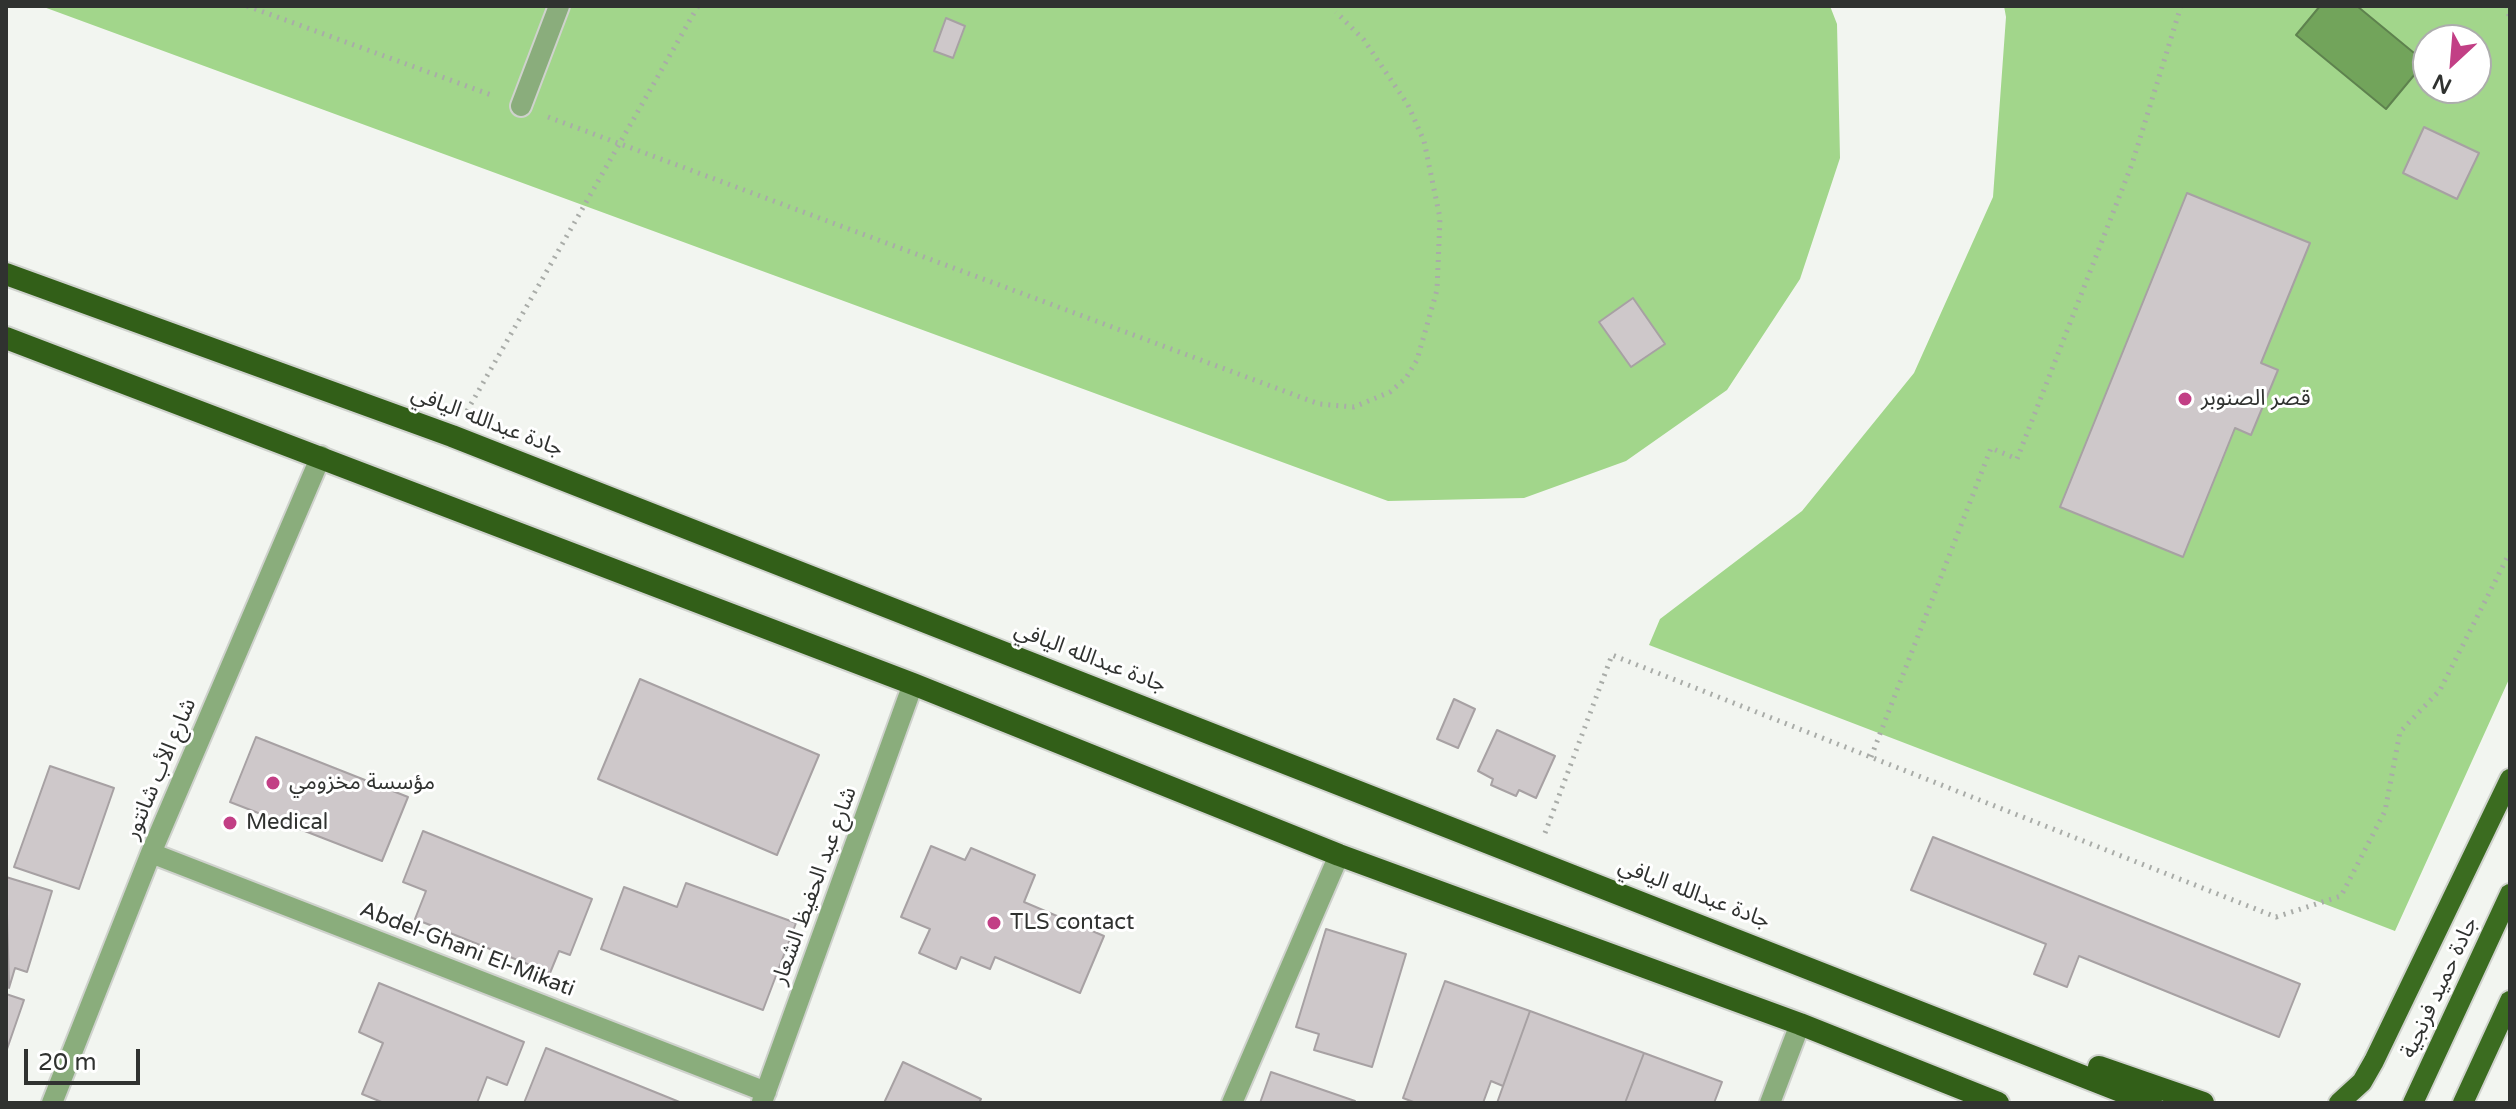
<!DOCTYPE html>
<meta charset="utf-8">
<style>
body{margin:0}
#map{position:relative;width:2516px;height:1109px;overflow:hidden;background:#f2f5f0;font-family:"Varela Round",sans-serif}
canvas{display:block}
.frame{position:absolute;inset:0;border:8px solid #303230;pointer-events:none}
.north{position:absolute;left:2412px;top:24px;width:80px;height:80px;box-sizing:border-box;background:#fff;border:2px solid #acadac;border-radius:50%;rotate:206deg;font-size:22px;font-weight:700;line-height:32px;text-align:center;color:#303230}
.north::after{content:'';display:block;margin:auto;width:28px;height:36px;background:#c23f85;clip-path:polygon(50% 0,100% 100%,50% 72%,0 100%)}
.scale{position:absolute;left:24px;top:1049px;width:116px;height:36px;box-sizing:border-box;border:4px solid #303230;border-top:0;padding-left:10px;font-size:24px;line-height:28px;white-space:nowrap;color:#303230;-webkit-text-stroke:6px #fff;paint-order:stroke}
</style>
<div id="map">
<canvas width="2516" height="1109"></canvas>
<div class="frame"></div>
<div class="north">N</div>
<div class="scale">20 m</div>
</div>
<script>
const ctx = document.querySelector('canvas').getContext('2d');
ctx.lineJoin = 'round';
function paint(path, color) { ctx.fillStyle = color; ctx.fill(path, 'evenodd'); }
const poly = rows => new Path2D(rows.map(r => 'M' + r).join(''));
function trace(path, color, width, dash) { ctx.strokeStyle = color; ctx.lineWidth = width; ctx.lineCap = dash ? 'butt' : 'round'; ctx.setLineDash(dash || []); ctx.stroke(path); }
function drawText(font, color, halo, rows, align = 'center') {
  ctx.font = font + ' "Varela Round","Noto Sans Arabic",sans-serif'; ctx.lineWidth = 6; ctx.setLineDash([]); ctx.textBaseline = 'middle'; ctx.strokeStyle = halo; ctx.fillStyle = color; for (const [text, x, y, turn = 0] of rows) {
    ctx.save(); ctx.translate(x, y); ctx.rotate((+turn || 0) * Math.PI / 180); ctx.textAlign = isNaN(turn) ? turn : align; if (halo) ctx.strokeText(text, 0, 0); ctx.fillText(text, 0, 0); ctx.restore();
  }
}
paint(poly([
 [41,6,1830,6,1837,24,1840,158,1800,279,1727,390,1626,461,1524,498,1388,501],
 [2004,6,2510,6,2510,677,2395,931,1649,645,1660,619,1802,511,1914,373,1993,197,2006,17],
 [2428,40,2476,40,2476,88,2428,88]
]), '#a2d68b');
const water = poly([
 [2320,6,2357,6,2425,62,2386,109,2296,35,2320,6]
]);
paint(water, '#72a45b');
trace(water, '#5e824e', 2);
const building = poly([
 [946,18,965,26,953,58,934,51,946,18],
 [2424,127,2479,153,2457,199,2403,173,2424,127],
 [2187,193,2310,243,2261,363,2278,370,2251,435,2235,428,2183,557,2060,507,2187,193],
 [1633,298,1665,344,1631,367,1599,322,1633,298],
 [640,679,819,755,777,855,598,779,640,679],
 [1454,699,1475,709,1458,748,1437,739,1454,699],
 [1497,730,1555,756,1536,798,1519,790,1516,796,1491,785,1493,779,1478,771,1497,730],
 [256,737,408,797,382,861,230,802,256,737],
 [50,766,114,788,79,889,14,867,50,766],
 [423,831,592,899,570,955,559,951,550,973,415,919,426,891,403,882,423,831],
 [1933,837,2300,984,2279,1037,2079,956,2067,987,2034,974,2046,944,1911,890,1933,837],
 [931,846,965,860,971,848,1035,875,1024,902,1104,936,1080,993,995,957,990,969,961,957,956,969,919,953,930,929,901,917,931,846],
 [6,877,52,891,27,972,15,968,9,988,6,877],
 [686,883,796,923,763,1010,601,949,624,887,677,907,686,883],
 [1326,929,1406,954,1372,1067,1314,1050,1319,1034,1296,1027,1326,929],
 [1445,981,1530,1011,1503,1086,1491,1081,1483,1103,1416,1103,1403,1098,1445,981],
 [379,983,524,1042,507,1085,487,1077,477,1103,384,1103,362,1094,383,1043,359,1032,379,983],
 [6,994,24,1000,6,1052,6,994],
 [1530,1011,1644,1053,1625,1103,1497,1103,1530,1011],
 [546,1048,682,1103,524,1103,546,1048],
 [1644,1053,1722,1082,1714,1103,1625,1103,1644,1053],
 [903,1062,981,1099,979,1103,884,1103,903,1062],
 [1271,1072,1355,1101,1354,1103,1260,1103,1271,1072]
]);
paint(building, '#cec8ca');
trace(building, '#a7a1a3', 2);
const service = poly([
 [521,106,559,6]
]);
const minor = poly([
 [151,853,766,1092],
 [762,1102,913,684],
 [52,1103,151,853,321,456],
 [1232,1103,1339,855]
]);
const tertiary = poly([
 [1770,1103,1800,1024]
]);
const primary = poly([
 [2339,1103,2362,1082,2374,1061,2510,779],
 [2413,1103,2510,894],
 [2463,1103,2510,1001]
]);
const trunk = poly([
 [6,274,452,436,2151,1103],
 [6,338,913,684,1339,855,1800,1024,1998,1103],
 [2099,1067,2203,1103]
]);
trace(service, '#cfd2cd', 24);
trace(minor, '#cfd2cd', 24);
trace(tertiary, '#cfd2cd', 24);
trace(primary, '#cfd2cd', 24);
trace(trunk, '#cfd2cd', 26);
trace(poly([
 [247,6,494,96],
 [2507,6,2510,21],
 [548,117,1319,404,1354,407,1390,392,1406,378,1417,360,1437,290,1440,218,1424,141,1408,105,1364,40,1336,12],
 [467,411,698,6],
 [1871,757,1991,448,2017,459,2132,164,2181,6],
 [1545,833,1612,655,2276,917,2341,896,2385,811,2400,732,2440,690,2510,552]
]), '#a9aca8', 5, [2, 6]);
trace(service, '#8aad7c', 20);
trace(minor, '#8aad7c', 20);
trace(tertiary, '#8aad7c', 20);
trace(primary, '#3b6c20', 20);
trace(trunk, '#325f18', 22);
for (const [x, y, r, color] of [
 [2185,399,8,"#c23f85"],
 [273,783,8,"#c23f85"],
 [230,823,8,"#c23f85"],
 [994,923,8,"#c23f85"]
]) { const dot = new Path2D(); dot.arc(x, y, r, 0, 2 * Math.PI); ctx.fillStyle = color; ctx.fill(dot); trace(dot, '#fff', 3); }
drawText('22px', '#303230', '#fff', [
 ["قصر الصنوبر",2201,399],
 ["مؤسسة مخزومي",289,783],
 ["Medical",246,823],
 ["TLS contact",1010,923]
], 'left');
drawText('22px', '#303230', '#fff', [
 ["جادة عبدالله اليافي",487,422,21],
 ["جادة عبدالله اليافي",1090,658,21],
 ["شارع الأب شانتور",161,769,-67],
 ["شارع عبد الحفيظ الشعار",815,886,-70],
 ["جادة عبدالله اليافي",1694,894,21],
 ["Abdel-Ghani El-Mikati",467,950,21],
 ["جادة حميد فرنجية",2440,988,-65]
]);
</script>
